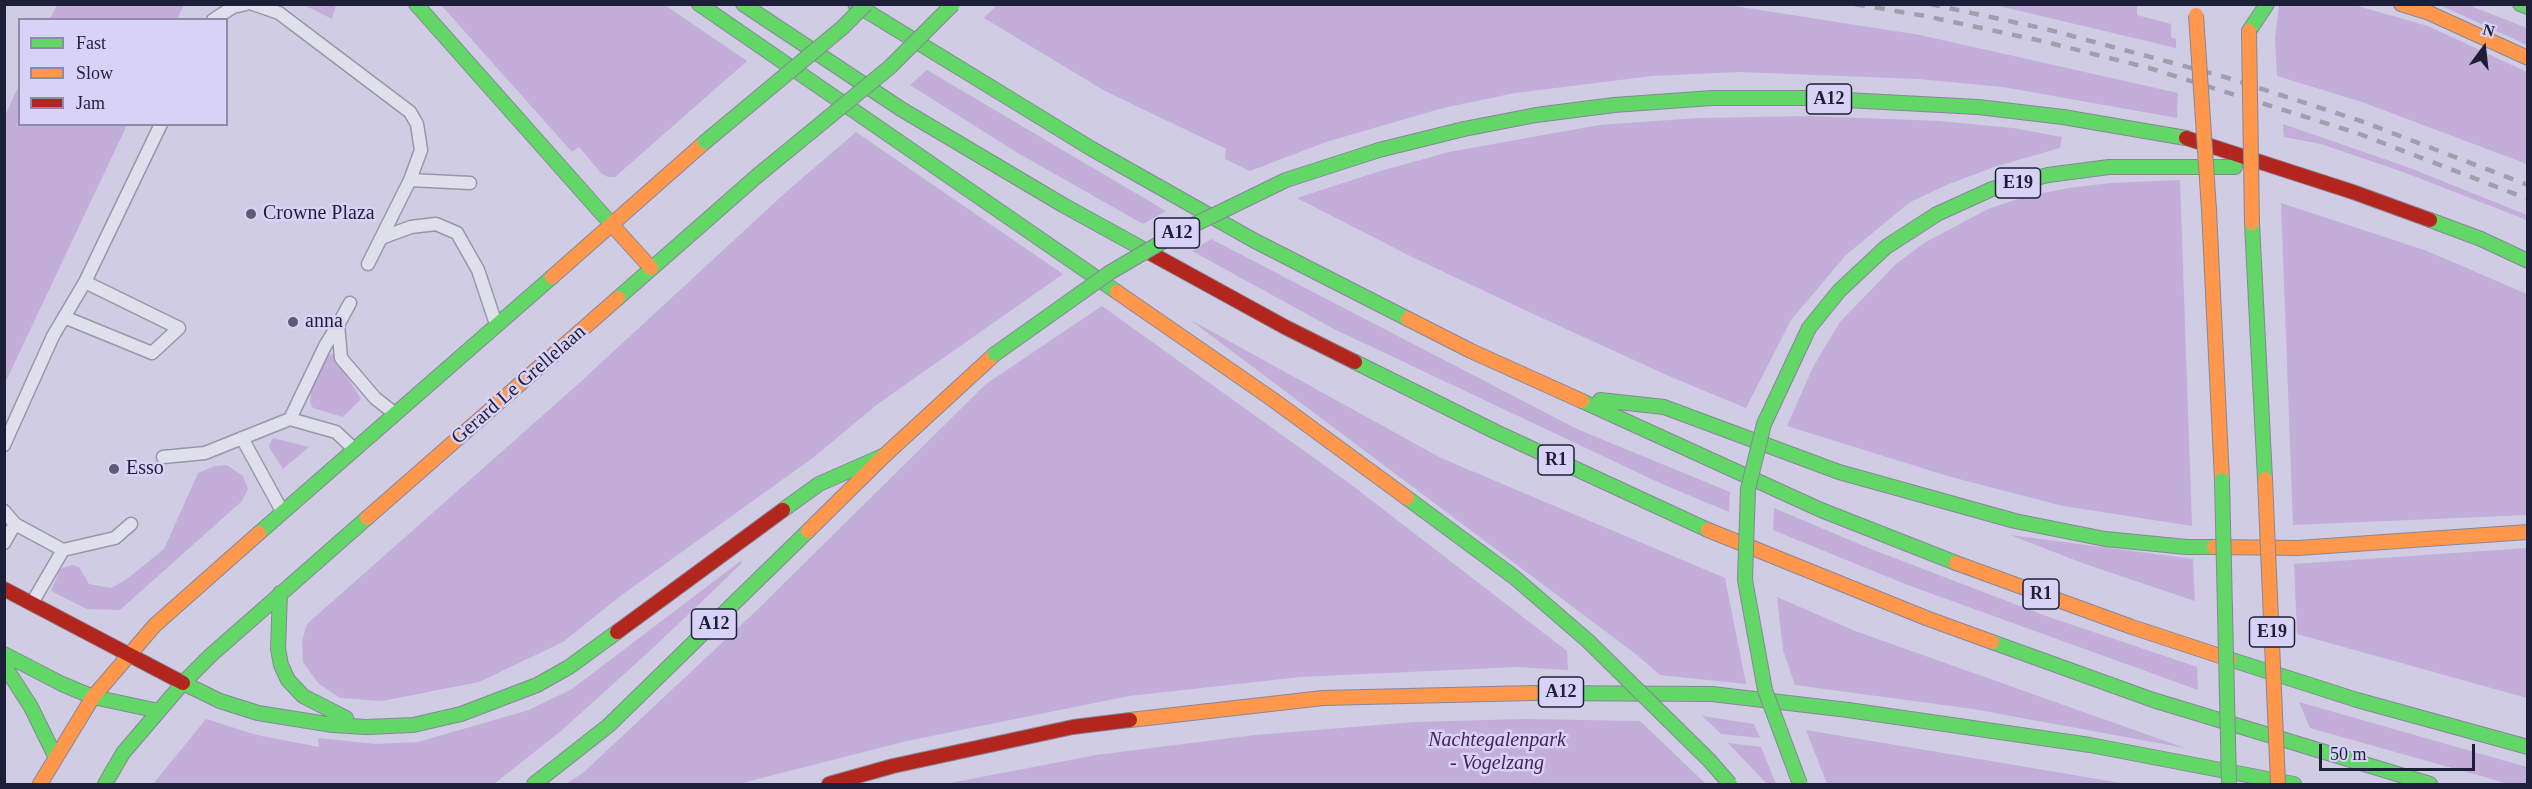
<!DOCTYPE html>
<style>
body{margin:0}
#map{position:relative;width:2532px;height:789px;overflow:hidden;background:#d0cce4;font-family:Georgia,serif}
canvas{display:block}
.frame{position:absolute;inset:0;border:6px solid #1d1f39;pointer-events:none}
.legend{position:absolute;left:18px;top:18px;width:210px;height:108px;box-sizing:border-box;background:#d8d2f6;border:2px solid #8d8aaa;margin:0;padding:8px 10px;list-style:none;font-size:18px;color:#1d1f39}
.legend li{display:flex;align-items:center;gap:12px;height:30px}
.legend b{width:30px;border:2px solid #8d8aaa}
.north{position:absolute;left:2454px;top:18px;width:60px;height:60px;-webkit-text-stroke:4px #d8d2f6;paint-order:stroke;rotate:15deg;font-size:16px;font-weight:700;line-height:24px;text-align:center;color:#1d1f39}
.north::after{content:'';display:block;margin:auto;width:21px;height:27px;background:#1d1f39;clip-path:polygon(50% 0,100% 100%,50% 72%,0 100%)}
.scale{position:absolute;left:2319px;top:744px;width:156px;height:27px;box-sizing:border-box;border:3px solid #1d1f39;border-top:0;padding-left:8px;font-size:18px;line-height:21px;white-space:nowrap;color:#1d1f39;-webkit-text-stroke:4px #d8d2f6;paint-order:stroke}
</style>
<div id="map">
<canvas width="2532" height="789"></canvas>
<div class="frame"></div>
<ul class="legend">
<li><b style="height:8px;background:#63d668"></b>Fast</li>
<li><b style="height:8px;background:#ff974d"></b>Slow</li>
<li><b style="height:8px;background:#b3261e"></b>Jam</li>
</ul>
<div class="north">N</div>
<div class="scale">50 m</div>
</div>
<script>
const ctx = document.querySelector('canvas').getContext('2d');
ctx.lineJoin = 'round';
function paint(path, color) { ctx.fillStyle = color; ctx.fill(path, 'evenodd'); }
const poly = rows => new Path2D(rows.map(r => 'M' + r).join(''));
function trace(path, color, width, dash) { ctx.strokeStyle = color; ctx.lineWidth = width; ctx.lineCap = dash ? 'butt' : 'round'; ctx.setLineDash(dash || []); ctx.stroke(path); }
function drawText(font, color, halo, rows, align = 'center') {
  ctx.font = font + ' Georgia,serif'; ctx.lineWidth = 5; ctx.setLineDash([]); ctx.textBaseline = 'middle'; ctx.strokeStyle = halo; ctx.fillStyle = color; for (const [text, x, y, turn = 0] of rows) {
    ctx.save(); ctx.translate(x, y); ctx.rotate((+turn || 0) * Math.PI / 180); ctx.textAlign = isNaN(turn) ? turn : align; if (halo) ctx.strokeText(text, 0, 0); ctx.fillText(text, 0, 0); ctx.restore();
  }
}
paint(poly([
 [998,4,1728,5,1920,35,2178,93,2177,118,2003,87,1918,79,1739,72,1652,76,1515,93,1443,108,1326,142,1250,171,1225,159,1226,149,1105,91,984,18],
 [57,5,57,4,184,5,177,19,50,19],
 [304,5,336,5,332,19],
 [441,5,665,5,747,61,615,177,608,177,602,174,579,147,572,152],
 [1995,5,2137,5,2137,15,2171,24,2171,37,2176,39,2176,48],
 [2279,5,2354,5,2428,26,2527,72,2527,164,2362,102,2277,76,2275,39],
 [2440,5,2468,5,2527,28,2527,45],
 [927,70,1166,211,1143,224,1016,152,910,85],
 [19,85,20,124,127,125,5,383,4,118],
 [1810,116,1939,121,2013,128,2062,137,2060,148,1994,167,1949,184,1910,202,1846,255,1791,320,1746,408,1671,377,1542,318,1412,257,1297,198,1377,172,1449,152,1599,125,1699,118],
 [2283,124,2410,168,2527,215,2527,220,2403,172,2321,144,2284,137],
 [856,132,1063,274,879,403,814,457,619,597,563,642,479,682,382,701,340,698,318,683,303,662,302,641,307,624,576,386,785,193],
 [2180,180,2192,526,2063,506,1951,477,1787,426,1813,367,1840,322,1896,264,1924,243,1988,209,2027,196,2069,188,2110,183],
 [2281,203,2427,251,2527,294,2527,515,2293,525],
 [1211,239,1577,429,1730,492,1729,512,1662,484,1334,329,1192,251],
 [1102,306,1349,483,1567,651,1568,670,1516,667,1300,677,1129,696,907,741,738,784,566,784,584,772,757,610,986,384],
 [1189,319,1441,458,1725,578,1746,684,1660,675,1637,655],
 [333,354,361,399,343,417,313,408,310,403,311,389,329,355],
 [273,438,309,447,283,469,270,449,269,444],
 [227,465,243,476,248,489,242,501,120,610,87,609,51,591,60,569,72,565,79,567,89,584,111,588,127,579,164,549,198,473,215,466],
 [1774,508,1871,549,2046,616,2197,667,2198,690,1905,584,1773,530],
 [2010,535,2193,559,2195,601,2085,564],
 [2527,548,2527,698,2297,634,2294,564],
 [742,560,741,564,653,648,561,731,494,784,153,784,206,719,257,735,319,747,318,738,376,744,418,742,529,710,572,689],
 [1777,597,1855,631,2185,748,1973,709,1795,685,1783,650],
 [2299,702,2527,767,2527,784,2509,784,2310,728],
 [1702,716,1754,724,1760,738,1721,734],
 [1524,719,1640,721,1706,784,945,784,1096,755,1255,735,1415,722],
 [1806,730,2003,763,2126,784,1827,784],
 [1728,743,1761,747,1776,784,1767,784]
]), '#c2aed8');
const lane = poly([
 [253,4,279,13,410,112,417,124,421,150,410,180,381,238],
 [213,20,233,7,246,4],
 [410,180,470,183],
 [368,264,381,238,411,227,436,224,457,233,478,270,496,324],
 [350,303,338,325,341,358,375,398,394,413],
 [64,317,152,353,179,328,85,282],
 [290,419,325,346,338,325],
 [242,438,282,511],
 [4,445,53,336,85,282,161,124],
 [163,457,205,453,290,419,336,432,354,449],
 [4,511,15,524,63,550,115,538,131,524],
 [4,543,15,524],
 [32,603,63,550]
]);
const fast = poly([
 [416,4,612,225],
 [699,4,1117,292],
 [743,4,901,109,1063,205,1152,254],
 [855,4,1092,149,1255,241,1408,319],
 [2520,4,2528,7],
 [2249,31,2267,4],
 [1379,150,1464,129,1536,115,1614,105,1712,98,1808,98,1978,107,2063,117,2186,138],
 [2430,220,2481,239,2528,261],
 [2252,223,2265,479],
 [618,298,757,176],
 [1809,328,1839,291,1886,247,1937,214,1992,189,2048,175,2109,167,2235,167],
 [1355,362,1496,432,1708,530],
 [1600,400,1664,407,1839,472,2015,521,2105,539,2187,547,2214,547],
 [1582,401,1821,510,1956,563],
 [1407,498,1514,577,1588,641],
 [783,510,819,484,885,455],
 [259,533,552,277],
 [280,593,278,649,281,665,288,680,303,696,346,718],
 [1992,642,2153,700,2430,784],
 [4,654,62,684,93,697,159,711],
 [2229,659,2357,700,2528,747],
 [4,665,31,707,55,756],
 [183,683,220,701,258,713,333,725,366,727,413,725,461,714,537,685,569,667,617,632],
 [1532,693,1712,694,1848,710,2090,745,2294,784],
 [105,784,123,753,183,683,211,655,367,518],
 [534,784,608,726,808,531]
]);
const slow = poly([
 [2401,4,2427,12,2528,58],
 [2209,210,2222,480],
 [612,225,651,268],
 [552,277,705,142],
 [1117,292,1272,399,1407,498],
 [1408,319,1471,351,1582,401],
 [367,518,618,298],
 [1708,530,1926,618,1992,642],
 [808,531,885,455,995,354],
 [2214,547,2298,548,2528,532],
 [1956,563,2132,627,2229,659],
 [1130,720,1323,698,1532,693],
 [40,784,93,697,155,625,259,533]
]);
const jam = poly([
 [2186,138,2353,192,2430,220],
 [1152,254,1285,327,1355,362],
 [4,589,183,683],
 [617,632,783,510],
 [829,784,893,766,1073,727,1130,720]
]);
trace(lane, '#9796aa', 15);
trace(fast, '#878699', 16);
trace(slow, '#878699', 16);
trace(jam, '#878699', 16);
trace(lane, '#e0dfec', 12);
trace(fast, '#63d668', 14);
trace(slow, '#ff974d', 14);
trace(jam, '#b3261e', 14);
trace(poly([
 [1855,4,1925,16,2042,41,2149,68,2357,133,2528,199],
 [1930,4,2046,29,2225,77,2361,121,2528,185]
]), '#a09fad', 4.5, [10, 10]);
const fastBridge = poly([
 [705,142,842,28,866,4],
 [757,176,890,67,953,4],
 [995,354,1109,273,1179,232,1286,180,1379,150],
 [2222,480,2229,784],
 [1588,641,1709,760,1730,784],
 [1800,784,1765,690,1745,580,1748,489,1764,424,1809,328]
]);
const slowBridge = poly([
 [2196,15,2209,210],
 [2249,31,2252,223],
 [2265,479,2278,784]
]);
trace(fastBridge, '#878699', 16, []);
trace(slowBridge, '#878699', 16, []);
trace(fastBridge, '#63d668', 14);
trace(slowBridge, '#ff974d', 14);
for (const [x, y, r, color] of [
 [251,214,6,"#5c5c75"],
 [293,322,6,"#5c5c75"],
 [114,469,6,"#5c5c75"]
]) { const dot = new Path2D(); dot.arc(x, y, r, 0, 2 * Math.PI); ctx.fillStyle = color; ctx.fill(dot); trace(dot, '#d8d2f6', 2); }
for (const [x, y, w] of [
 [1829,99,45],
 [2018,183,45],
 [1177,233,45],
 [1556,460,36],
 [2041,594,36],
 [714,624,45],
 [2272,632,45],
 [1561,692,45]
]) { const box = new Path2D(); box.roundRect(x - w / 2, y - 15, w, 30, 4.5); ctx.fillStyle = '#d8d2f6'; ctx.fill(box); trace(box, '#1d1f39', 1.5); }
drawText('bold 18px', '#1d1f39', null, [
 ["A12",1829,99],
 ["E19",2018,183],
 ["A12",1177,233],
 ["R1",1556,460],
 ["R1",2041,594],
 ["A12",714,624],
 ["E19",2272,632],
 ["A12",1561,692]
]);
drawText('20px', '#1d1f39', '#d8d2f6', [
 ["Crowne Plaza",263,214],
 ["anna",305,322],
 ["Esso",126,469]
], 'left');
drawText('20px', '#1d1f39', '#d8d2f6', [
 ["Gerard Le Grellelaan",519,385,-41]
]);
drawText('italic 20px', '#472356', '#d8d2f6', [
 ["Nachtegalenpark",1497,741],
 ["- Vogelzang",1497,764]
]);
</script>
